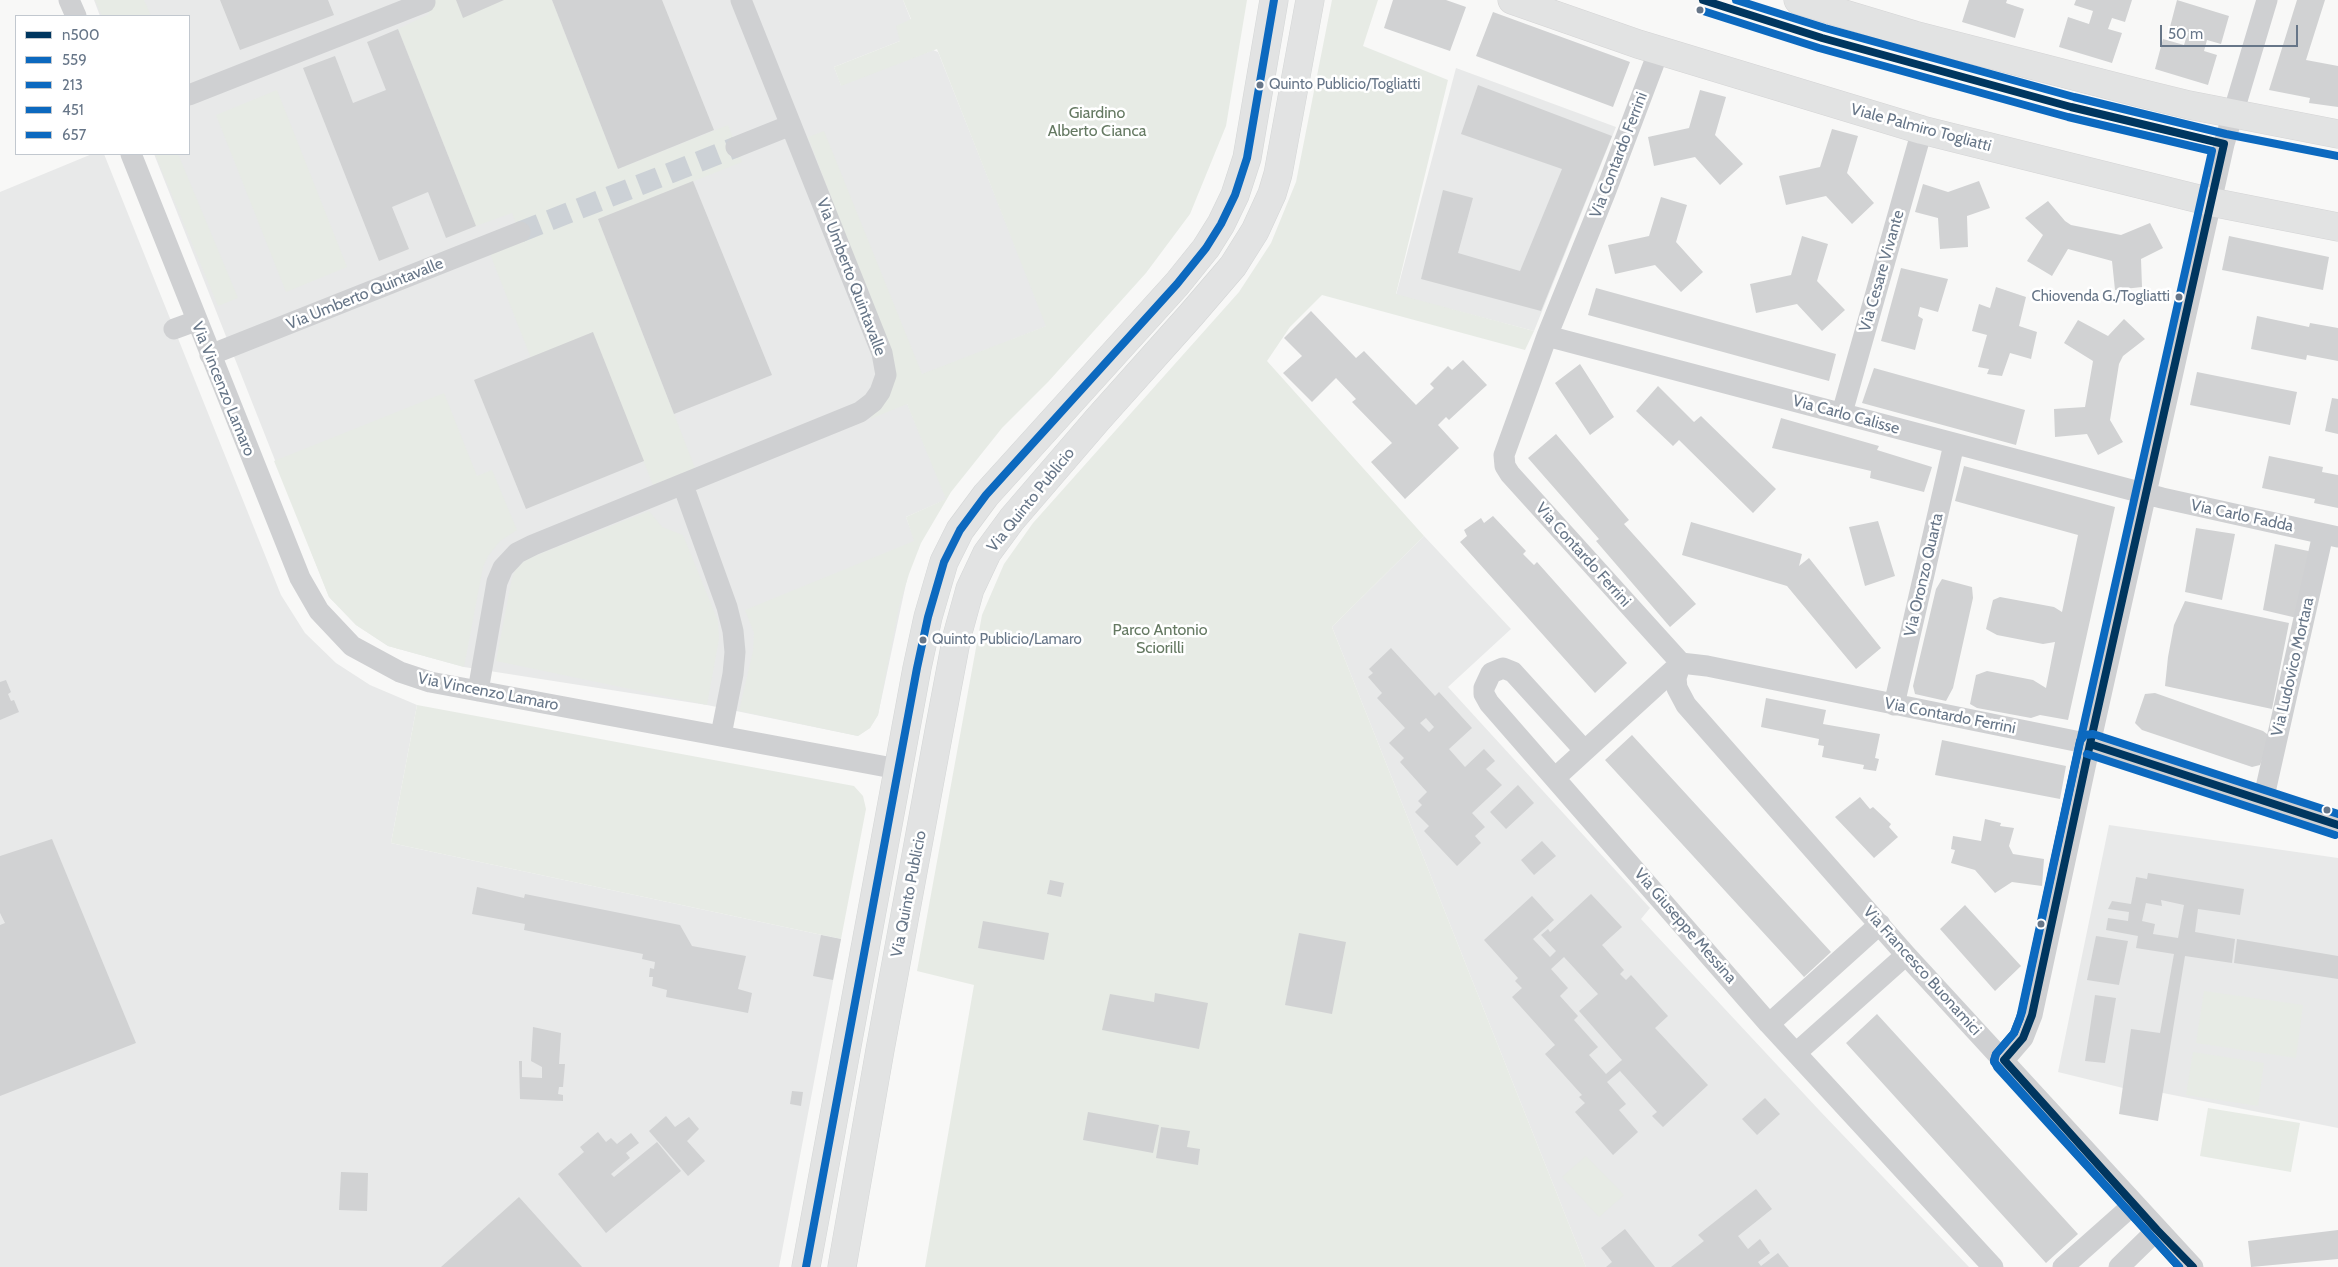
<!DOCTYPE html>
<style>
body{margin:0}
#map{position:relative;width:2338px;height:1267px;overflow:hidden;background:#f8f8f7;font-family:Cabin,sans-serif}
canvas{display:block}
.legend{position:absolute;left:15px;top:15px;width:175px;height:140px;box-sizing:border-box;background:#fff;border:1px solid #c2c8cf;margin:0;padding:6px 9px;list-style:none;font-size:15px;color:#677688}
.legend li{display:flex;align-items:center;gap:10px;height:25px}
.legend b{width:25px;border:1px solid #c2c8cf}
.scale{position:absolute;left:2160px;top:25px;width:138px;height:22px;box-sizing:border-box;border:2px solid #677688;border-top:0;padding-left:6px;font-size:15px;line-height:18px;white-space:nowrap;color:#677688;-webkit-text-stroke:4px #fff;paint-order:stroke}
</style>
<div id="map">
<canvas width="2338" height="1267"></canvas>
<ul class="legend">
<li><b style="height:6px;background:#00365f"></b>n500</li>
<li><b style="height:6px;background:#0c69bf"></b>559</li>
<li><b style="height:6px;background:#0c69bf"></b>213</li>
<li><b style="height:6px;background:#0c69bf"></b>451</li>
<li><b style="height:6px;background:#0c69bf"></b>657</li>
</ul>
<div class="scale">50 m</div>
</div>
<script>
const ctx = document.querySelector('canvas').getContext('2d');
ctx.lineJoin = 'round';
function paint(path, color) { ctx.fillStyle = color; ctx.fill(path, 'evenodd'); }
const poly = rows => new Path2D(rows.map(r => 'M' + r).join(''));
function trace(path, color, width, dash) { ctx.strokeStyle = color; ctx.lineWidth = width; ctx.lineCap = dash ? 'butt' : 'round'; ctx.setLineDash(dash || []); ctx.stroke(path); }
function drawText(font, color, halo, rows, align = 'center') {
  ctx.font = font + ' Cabin,sans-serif'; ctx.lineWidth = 5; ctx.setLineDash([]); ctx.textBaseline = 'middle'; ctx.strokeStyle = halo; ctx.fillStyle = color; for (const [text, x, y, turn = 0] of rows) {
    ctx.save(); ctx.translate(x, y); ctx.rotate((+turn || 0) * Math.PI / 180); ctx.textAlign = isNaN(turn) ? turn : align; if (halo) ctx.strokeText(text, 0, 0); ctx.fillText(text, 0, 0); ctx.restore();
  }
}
paint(poly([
 [94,0,903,0,911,20,900,41,834,67,841,85,933,50,938,52,1047,326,922,375,907,403,947,499,906,517,915,541,878,715,870,728,858,736,707,705,464,667,388,646,356,625,329,597,154,154,189,154,189,16,100,16],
 [1456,68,1616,127,1534,331,1396,295],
 [92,154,104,154,281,595,305,633,336,663,370,685,417,705,391,843,841,939,779,1267,0,1267,0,192],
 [1424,536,1511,629,1448,687,1650,908,1641,919,1819,1110,1969,1267,1586,1267,1332,627],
 [2109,825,2338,858,2338,1128,2163,1093,2123,1088,2058,1072]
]), '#e8e9e9');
paint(poly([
 [95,0,144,0,151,16,102,16],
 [424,0,552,0,618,169,728,125,742,162,598,219,695,468,653,485,593,333,531,358,490,254,523,242,512,213,476,226,398,29,429,14],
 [903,0,1247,0,1226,126,1190,214,1146,273,1048,382,1002,428,951,492,921,543,909,574,899,607,878,715,870,728,858,736,739,711,753,651,754,633,745,610,914,541,906,517,946,499,907,404,870,419,886,399,895,364,808,137,824,131,922,374,1046,326,937,49,841,86,834,67,900,41,896,26,911,19],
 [1332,0,1378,0,1363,46,1448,80,1396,294,1534,331,1525,350,1322,295,1290,327,1267,361,1424,536,1332,627,1586,1267,925,1267,974,985,917,971,982,615,1004,564,1033,523,1239,292,1271,243,1296,182],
 [277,90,347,267,286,292,216,115],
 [155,154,178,154,238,298,218,306],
 [444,393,477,476,492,470,517,530,500,541,488,556,483,567,464,667,388,646,356,625,329,597,274,461],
 [649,511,662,527,683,535,718,621,719,639,707,705,496,661,512,578,516,569,527,559],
 [417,705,854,786,863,796,866,809,841,939,391,843],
 [2204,991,2303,1005,2296,1058,2196,1043],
 [2193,1052,2264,1063,2258,1106,2186,1095],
 [2208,1108,2300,1123,2291,1172,2200,1156],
 [1586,1156,1624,1195,1599,1217,1562,1177]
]), '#e7ebe5');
paint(poly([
 [220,0,328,0,334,15,240,50],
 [456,0,504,0,463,18],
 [552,0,662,0,714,130,618,169],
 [1393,0,1446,0,1466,7,1450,51,1384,28],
 [1969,0,2007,0,2006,3,2024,9,2015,38,1962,22],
 [2076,0,2132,0,2125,22,2112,18,2108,29,2122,33,2112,63,2059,47,2068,17,2089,24,2093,11,2074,5],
 [2177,0,2229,16,2221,44,2207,40,2204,51,2217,55,2208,85,2155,69,2163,39,2184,45,2188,32,2170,27],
 [2297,0,2325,0,2306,60,2338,66,2338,107,2309,103,2310,98,2269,90],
 [1493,12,1630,62,1613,107,1476,56],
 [398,29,476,226,446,238,428,192,392,207,409,249,379,261,303,68,335,56,353,103,386,90,367,42],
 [1478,85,1612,136,1541,311,1421,279,1443,190,1473,198,1458,253,1520,271,1562,169,1461,134],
 [1700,90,1726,97,1715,135,1743,164,1720,185,1695,157,1654,166,1648,137,1689,128],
 [1832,129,1858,136,1847,173,1874,203,1852,224,1826,196,1786,205,1779,176,1820,167],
 [693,181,772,375,674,414,598,219],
 [1979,181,1990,208,1967,216,1968,247,1940,249,1938,218,1915,212,1923,184,1948,192],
 [1661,197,1687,205,1676,242,1703,272,1681,292,1655,265,1615,274,1608,245,1649,236],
 [2048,201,2065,221,2071,225,2121,235,2150,223,2163,248,2141,259,2142,287,2115,290,2112,261,2068,249,2052,276,2027,261,2043,235,2025,218],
 [1802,236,1828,244,1817,281,1845,310,1822,331,1797,304,1756,313,1750,284,1791,275],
 [2229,236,2329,257,2323,290,2222,270],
 [1901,268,1948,279,1938,312,1920,307,1918,316,1923,319,1915,350,1881,341],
 [1996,287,2026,297,2019,326,2037,332,2031,359,2010,353,2002,376,1987,374,1989,369,1978,367,1987,335,1972,331,1979,304,1990,308],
 [1596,288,1836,354,1829,381,1588,315],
 [1311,311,1356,358,1364,351,1416,405,1434,388,1430,384,1448,366,1452,370,1463,360,1487,385,1449,420,1446,417,1438,425,1459,448,1405,499,1371,462,1392,443,1352,402,1356,399,1336,378,1312,402,1283,373,1302,356,1284,338],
 [2257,316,2309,327,2310,323,2338,328,2338,361,2307,355,2306,360,2251,349],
 [2124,319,2145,339,2123,356,2119,364,2110,420,2123,442,2098,455,2087,434,2055,437,2054,409,2085,407,2093,361,2064,343,2078,320,2108,336],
 [593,332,644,461,526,509,474,380],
 [1580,364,1614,417,1590,435,1555,383],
 [1874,368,2025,410,2016,445,1862,403],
 [2197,372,2297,392,2290,425,2190,405],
 [1658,386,1694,422,1701,416,1776,489,1753,513,1679,440,1673,446,1636,411],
 [2332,398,2338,399,2338,434,2325,431],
 [1781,418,1879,446,1877,450,1932,467,1924,492,1870,478,1871,471,1772,448],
 [1556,434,1629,520,1624,524,1696,604,1670,627,1596,541,1599,539,1528,458],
 [2269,456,2323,467,2322,472,2338,475,2338,508,2314,503,2315,499,2262,488],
 [1964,466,2115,507,2068,720,2040,715,2031,718,1977,708,1970,704,1976,675,1987,671,2033,680,2046,688,2055,642,2043,644,1997,635,1986,629,1993,600,2000,597,2054,607,2062,612,2078,535,1955,501],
 [1493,516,1526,551,1523,554,1534,565,1537,562,1627,663,1595,693,1460,542,1467,536,1464,530,1481,518,1484,523],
 [1878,521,1895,576,1865,586,1849,527],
 [1691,522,1802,554,1799,566,1809,558,1881,648,1856,669,1787,586,1682,555],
 [2196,528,2235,534,2222,600,2185,592],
 [2275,544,2313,552,2297,618,2263,610],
 [1942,579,1972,587,1973,598,1953,688,1946,701,1915,694,1913,686,1936,589],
 [2185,601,2289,623,2272,709,2165,686,2168,657,2174,625],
 [1391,648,1435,696,1439,692,1472,728,1449,749,1465,767,1484,749,1495,761,1486,769,1502,785,1472,813,1485,827,1475,836,1481,843,1457,866,1424,831,1429,826,1415,812,1422,805,1418,801,1427,792,1400,762,1404,758,1389,743,1405,728,1377,698,1382,693,1368,677,1373,673,1369,669],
 [1426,718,1434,727,1429,732,1420,723],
 [6,680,11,692,8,694,11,701,14,700,19,712,0,720,0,682],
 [2155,693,2263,731,2271,737,2260,765,2252,767,2142,730,2135,723,2145,694],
 [1766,698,1826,710,1823,724,1880,734,1875,758,1879,759,1876,771,1863,769,1864,765,1822,757,1824,746,1818,745,1819,739,1761,727],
 [1632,735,1831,952,1804,977,1605,760],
 [1942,740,2066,766,2060,799,1935,775],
 [1518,785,1534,803,1506,829,1490,812],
 [1860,797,1870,809,1873,807,1891,824,1889,827,1898,837,1874,858,1835,817],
 [1985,819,2001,823,2000,826,2014,828,2009,846,2013,854,2044,859,2042,886,2012,882,1995,893,1975,870,1951,863,1955,850,1951,849,1953,836,1981,841],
 [52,839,136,1043,0,1096,0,925,5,923,0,913,0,856],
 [1542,841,1556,856,1534,875,1521,860],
 [2148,873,2244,889,2240,915,2198,909,2195,932,2235,939,2232,963,2185,956,2158,1121,2119,1114,2131,1029,2160,1033,2174,954,2136,948,2138,936,2106,930,2108,918,2128,921,2129,912,2108,909,2112,901,2131,904,2136,877,2147,879],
 [2161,900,2184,905,2178,938,2153,934,2155,924,2142,921,2146,903,2162,906],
 [1050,880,1064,883,1061,897,1047,894],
 [477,887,524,898,525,894,680,925,692,946,746,956,738,989,752,993,748,1013,666,997,667,990,652,986,653,977,649,977,650,968,654,969,655,962,642,959,643,954,524,930,525,924,472,914],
 [1591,894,1622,927,1602,945,1624,970,1620,974,1626,980,1631,975,1668,1016,1655,1028,1708,1085,1663,1127,1652,1116,1657,1112,1620,1071,1607,1082,1626,1104,1619,1110,1638,1132,1613,1155,1575,1112,1585,1103,1579,1097,1582,1095,1545,1054,1555,1045,1512,997,1522,988,1515,981,1518,978,1484,940,1532,896,1554,920,1533,939,1550,957,1556,951,1541,935,1548,929,1550,932],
 [1564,957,1598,994,1579,1011,1622,1060,1606,1074,1589,1055,1598,1047,1574,1020,1578,1016,1560,996,1568,988,1551,969],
 [1965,905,2021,966,1995,991,1940,929],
 [983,921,1049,933,1044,960,978,948],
 [1299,933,1346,942,1332,1014,1285,1005],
 [821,935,841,939,833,980,813,976],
 [2096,936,2128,941,2119,985,2087,980],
 [2237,939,2338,956,2338,979,2234,963],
 [1155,993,1208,1003,1199,1049,1102,1030,1110,994,1154,1002],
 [2095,995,2116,998,2105,1063,2085,1061],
 [1877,1014,2078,1234,2046,1263,1846,1043],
 [533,1027,561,1033,559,1064,565,1064,563,1087,559,1087,558,1094,563,1095,563,1101,520,1099,519,1061,522,1061,522,1077,542,1078,542,1067,531,1061],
 [792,1091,803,1092,801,1106,790,1104],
 [1765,1098,1780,1114,1757,1135,1742,1119],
 [1088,1112,1159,1125,1153,1153,1083,1140],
 [666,1116,675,1127,689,1117,699,1129,687,1141,705,1161,688,1176,649,1131],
 [1161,1127,1190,1131,1187,1147,1200,1149,1198,1165,1156,1158],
 [598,1132,606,1142,611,1138,617,1144,631,1133,639,1143,626,1153,630,1158,611,1174,614,1177,657,1142,681,1171,606,1233,558,1174,584,1152,580,1147],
 [341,1172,368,1173,367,1211,339,1210],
 [1756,1189,1772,1209,1738,1236,1748,1249,1760,1239,1770,1253,1758,1262,1761,1266,1778,1253,1789,1267,1671,1267,1704,1241,1698,1235],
 [519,1197,582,1267,441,1267],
 [1625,1229,1655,1267,1606,1267,1612,1262,1601,1248],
 [2338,1230,2338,1259,2251,1267,2248,1241]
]), '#d1d2d3');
trace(poly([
 [520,232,736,147]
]), '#ccd1d6', 21, [21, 11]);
const secondary = poly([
 [806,1267,917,668,928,617,944,562,960,530,986,495,1177,284,1206,248,1221,224,1235,195,1247,158,1274,0],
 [842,1267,880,1050,939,731,957,636,970,589,987,553,1012,519,1098,419,1191,315,1233,266,1255,231,1272,194,1278,174,1310,0]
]);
const primary = poly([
 [1512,0,1638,44,1922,130,2211,202,2338,227],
 [1798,0,1914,35,2140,93,2189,105,2338,134]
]);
trace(secondary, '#d4d6d6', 29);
trace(primary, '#d4d4d5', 29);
trace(poly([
 [69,0,76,16],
 [1659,50,1605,193,1547,336,1504,455,1505,466,1510,474,1681,663,1707,666,2090,744,2338,825],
 [189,95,425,2],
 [736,147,791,125],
 [131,154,300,578,319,611,352,646,400,672,430,682,898,769],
 [174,329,196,321],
 [1547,336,2162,498,2338,537],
 [210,355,520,232],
 [1842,413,1922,130],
 [683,485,727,607,733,631,735,652,733,674,721,735],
 [1681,663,1676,678,1677,688,1686,705,1906,955,2193,1267],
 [478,691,497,582,503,568,517,553,533,545,860,412,873,402,880,392,886,375,882,353,741,0],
 [1894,705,1954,444],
 [1584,750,1513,672,1503,668,1491,673,1484,688,1484,694,1489,703,1769,1024,1993,1267],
 [1556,777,1681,663],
 [2263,801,2323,534],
 [1769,1024,1880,924],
 [1796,1053,1906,955],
 [2004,1060,2023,1038,2032,1015,2090,744,2224,144,2267,0],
 [2063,1267,2134,1204],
 [2119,1267,2157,1230]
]), '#cfd0d2', 21);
trace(secondary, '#e2e3e3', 28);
trace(primary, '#e2e3e3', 28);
trace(poly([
 [1703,0,1822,38,2071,107,2224,144,2090,744,2032,1015,2023,1038,2004,1060,2157,1230,2193,1267],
 [2090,744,2338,825]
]), '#00365f', 8);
trace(poly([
 [1700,10,1819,48,2068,117,2212,151,2080,742,2022,1012,2014,1033,1996,1054,1994,1060,1997,1067,2179,1267],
 [2087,754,2335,835]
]), '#0c69bf', 8);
trace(poly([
 [806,1267,917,668,928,617,944,562,960,530,986,495,1177,284,1206,248,1221,224,1235,195,1247,158,1274,0]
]), '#0c69bf', 8);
trace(poly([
 [1736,0,1825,28,2074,97,2226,134,2338,156]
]), '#0c69bf', 8);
trace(poly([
 [2179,1267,1994,1062,1996,1054,2014,1033,2020,1018,2080,741,2085,735,2093,734,2338,814]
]), '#0c69bf', 8);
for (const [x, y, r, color] of [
 [1700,10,4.5,"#677688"],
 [1260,85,4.5,"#677688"],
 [2179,297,4.5,"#677688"],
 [923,640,4.5,"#677688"],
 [2327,810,4.5,"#677688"],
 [2041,924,4.5,"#677688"]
]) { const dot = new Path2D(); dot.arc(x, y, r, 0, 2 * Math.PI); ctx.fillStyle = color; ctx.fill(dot); trace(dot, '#fff', 2); }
drawText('15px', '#677688', '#fff', [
 ["Quinto Publicio/Togliatti",1269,85],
 ["Chiovenda G./Togliatti",2170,297,"right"],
 ["Quinto Publicio/Lamaro",932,640]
], 'left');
drawText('16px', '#657962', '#fff', [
 ["Giardino",1097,113],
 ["Alberto Cianca",1097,131],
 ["Parco Antonio",1160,630],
 ["Sciorilli",1160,648]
]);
drawText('16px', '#677688', '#fff', [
 ["Viale Palmiro Togliatti",1921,128,15],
 ["Via Contardo Ferrini",1619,155,-69],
 ["Via Cesare Vivante",1882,271,-74],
 ["Via Umberto Quintavalle",851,277,69],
 ["Via Umberto Quintavalle",365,294,-22],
 ["Via Vincenzo Lamaro",223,389,68],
 ["Via Carlo Calisse",1846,415,15],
 ["Via Quinto Publicio",1031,500,-51],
 ["Via Carlo Fadda",2242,516,12],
 ["Via Contardo Ferrini",1583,555,48],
 ["Via Oronzo Quarta",1924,575,-77],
 ["Via Ludovico Mortara",2293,667,-77],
 ["Via Vincenzo Lamaro",488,692,11],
 ["Via Contardo Ferrini",1950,716,11],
 ["Via Quinto Publicio",909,894,-79],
 ["Via Giuseppe Messina",1685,926,49],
 ["Via Francesco Buonamici",1922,971,48]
]);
</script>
